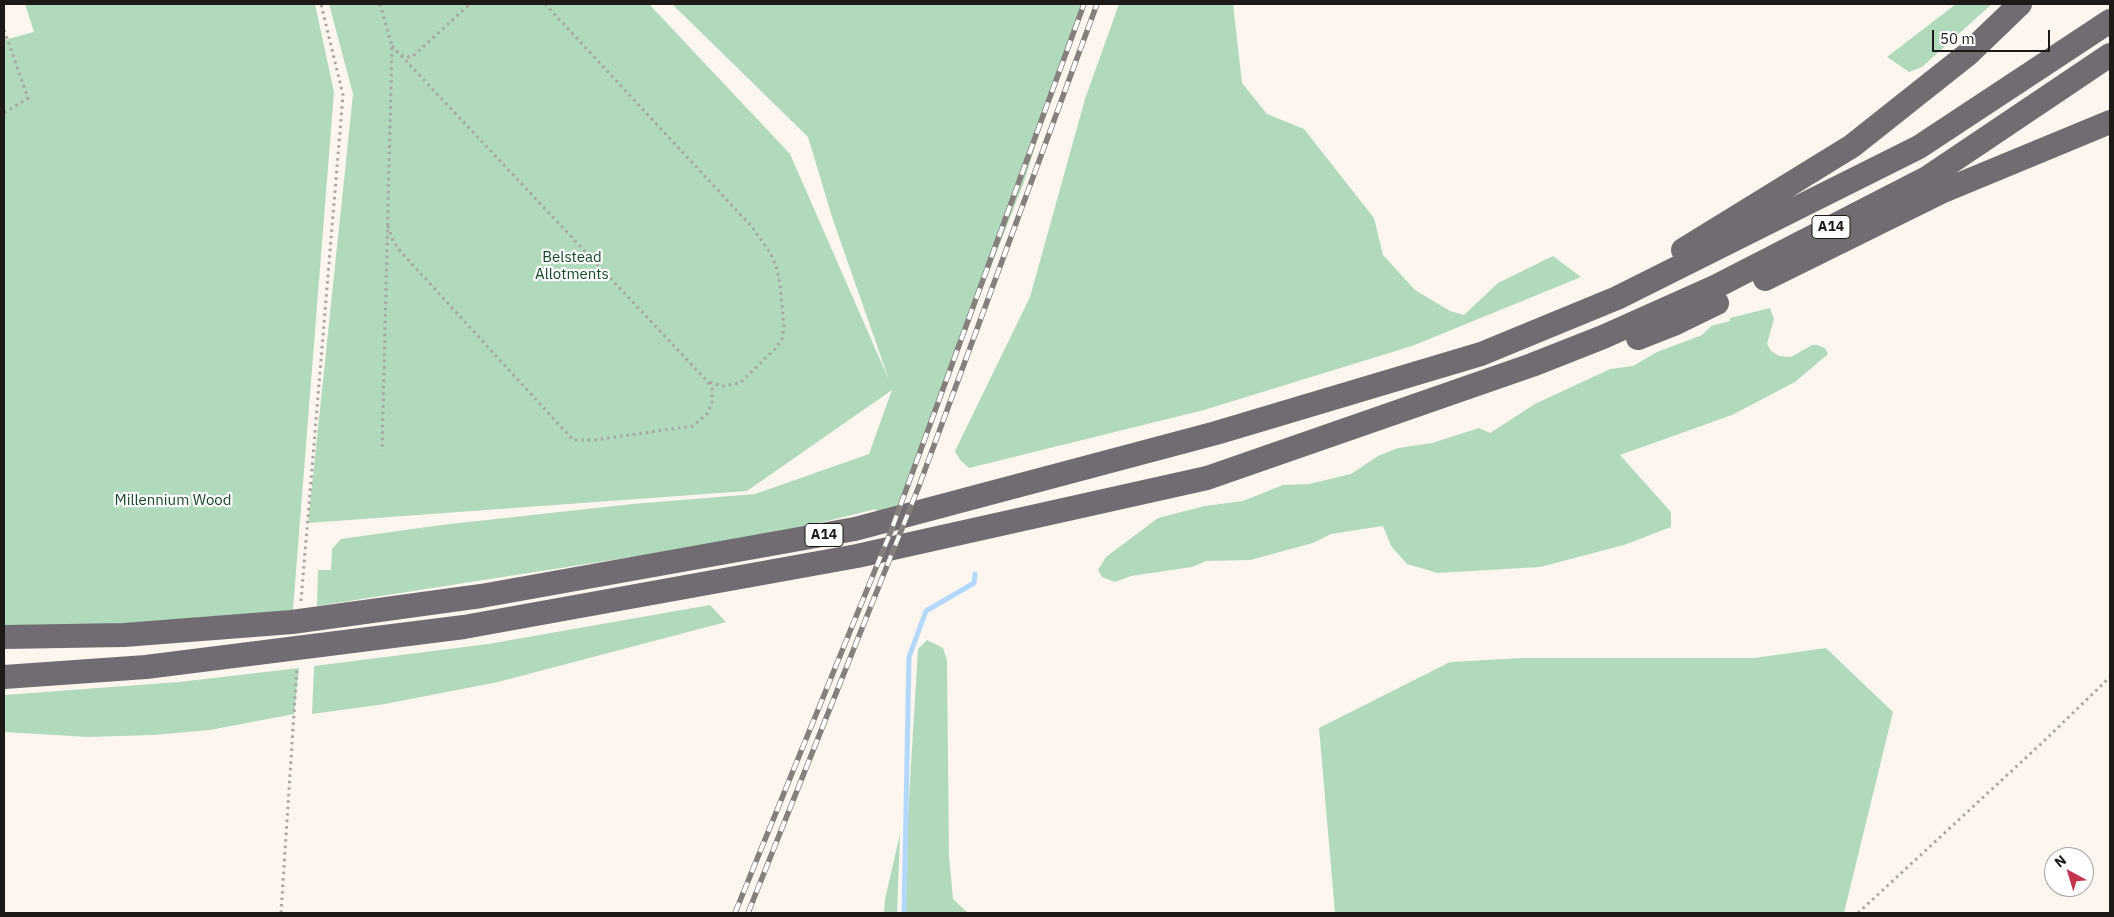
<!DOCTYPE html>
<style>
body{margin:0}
#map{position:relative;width:2114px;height:917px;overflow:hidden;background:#fcf6ef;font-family:"IBM Plex Sans",sans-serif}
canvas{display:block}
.frame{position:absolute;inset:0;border:5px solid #1c1917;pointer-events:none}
.north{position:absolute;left:2044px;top:847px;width:50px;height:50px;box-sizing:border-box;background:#fff;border:1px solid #a4a3a2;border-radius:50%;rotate:321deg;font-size:14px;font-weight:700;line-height:20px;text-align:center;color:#1c1917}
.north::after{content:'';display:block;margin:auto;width:18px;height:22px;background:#c4344e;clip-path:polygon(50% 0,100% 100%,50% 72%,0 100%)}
.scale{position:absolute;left:1932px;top:30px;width:118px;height:22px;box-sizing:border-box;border:2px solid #1c1917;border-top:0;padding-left:6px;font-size:15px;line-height:18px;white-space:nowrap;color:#1c1917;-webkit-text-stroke:4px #fff;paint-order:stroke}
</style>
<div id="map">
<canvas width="2114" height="917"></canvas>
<div class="frame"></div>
<div class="north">N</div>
<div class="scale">50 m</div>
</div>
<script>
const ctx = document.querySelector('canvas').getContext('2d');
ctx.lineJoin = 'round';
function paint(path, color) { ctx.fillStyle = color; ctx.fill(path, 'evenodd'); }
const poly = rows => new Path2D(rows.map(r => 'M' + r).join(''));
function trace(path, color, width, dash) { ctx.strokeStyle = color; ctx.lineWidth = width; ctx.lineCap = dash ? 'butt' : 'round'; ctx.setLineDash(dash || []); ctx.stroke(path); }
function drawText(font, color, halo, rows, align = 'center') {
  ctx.font = font + ' "IBM Plex Sans",sans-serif'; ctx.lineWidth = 4.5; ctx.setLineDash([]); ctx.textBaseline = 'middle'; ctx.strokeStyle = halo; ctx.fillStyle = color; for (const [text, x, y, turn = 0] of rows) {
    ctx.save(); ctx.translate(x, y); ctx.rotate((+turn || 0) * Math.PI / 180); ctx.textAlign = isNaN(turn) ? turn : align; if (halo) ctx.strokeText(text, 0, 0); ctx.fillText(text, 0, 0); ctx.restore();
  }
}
paint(poly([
 [25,4,315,4,334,92,292,622,4,637,4,40,34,32],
 [329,4,649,4,790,154,889,380,832,217,808,137,672,4,1086,4,1056,80,1024,182,895,512,879,519,876,509,766,536,317,606,318,570,331,570,332,549,341,539,441,525,632,504,755,494,869,454,892,390,747,491,308,523,353,94],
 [1119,4,1233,4,1242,83,1267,114,1304,129,1374,218,1383,255,1415,290,1450,311,1464,315,1498,283,1553,256,1581,277,1412,346,1204,410,969,468,960,460,955,451,1030,297,1085,99],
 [1956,4,1992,4,1922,67,1909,72,1887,57],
 [1770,308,1774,319,1767,344,1771,351,1779,356,1791,357,1812,345,1817,345,1825,348,1828,354,1795,382,1732,415,1620,455,1671,512,1671,527,1624,545,1540,567,1438,573,1407,564,1391,546,1383,526,1331,534,1313,543,1250,560,1206,561,1192,567,1131,576,1115,582,1102,577,1098,570,1106,557,1158,518,1205,506,1243,501,1283,485,1309,484,1351,474,1378,456,1398,448,1432,443,1479,428,1490,433,1535,404,1610,369,1633,366,1657,352,1702,335,1711,326,1730,321,1730,318],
 [710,605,726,622,498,682,385,704,312,714,314,666,488,644],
 [927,640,943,648,947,660,949,856,953,899,968,913,902,913,918,649],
 [1826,648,1893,712,1844,913,1335,913,1319,728,1450,662,1522,658,1754,658],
 [299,668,294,714,210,730,153,735,88,737,4,732,4,695,179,682],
 [900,834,897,913,884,913,885,899]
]), '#b0dabb');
trace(poly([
 [904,913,909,657,926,611,974,583,975,574]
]), '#b3d8fe', 5);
trace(poly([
 [380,4,392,46,382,451],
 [545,4,752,227,771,254,777,269,780,284,784,326,782,339,775,349,740,383,723,386,709,382],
 [4,30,28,98,4,113],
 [401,55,408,57,413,56,470,4],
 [388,226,393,241,401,252,573,440,594,440,693,426,708,413,712,402,712,389,708,382,392,46],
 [301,601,343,95,321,4],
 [281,913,297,667],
 [1858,913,2044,741,2110,677]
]), '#aaa5a0', 3, [2.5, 4]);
trace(poly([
 [1683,250,1852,146,1968,54,2020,4],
 [1765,279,1941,192,2110,122],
 [1638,338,1676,323,1717,303],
 [4,637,124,635,292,622,481,596,855,529,1216,433,1481,354,1617,298,1919,147,2110,21],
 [4,677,146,667,464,627,857,556,1207,478,1532,365,1603,337,1717,286,1927,178,2110,55]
]), '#716c71', 24);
const rail = poly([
 [735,913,891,531,1084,4],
 [748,913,919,486,1097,4]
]);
trace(rail, '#85807c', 5.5);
trace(rail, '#fff', 4, [11]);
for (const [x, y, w] of [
 [1831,227,38],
 [824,535,38]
]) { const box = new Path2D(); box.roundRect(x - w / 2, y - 11.5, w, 23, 4); ctx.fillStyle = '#fff'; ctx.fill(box); trace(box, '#1c1917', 1); }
drawText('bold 14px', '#1c1917', null, [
 ["A14",1831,227],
 ["A14",824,535]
]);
drawText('15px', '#144728', '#fff', [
 ["Belstead",572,258],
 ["Allotments",572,275],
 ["Millennium Wood",173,501]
]);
</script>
